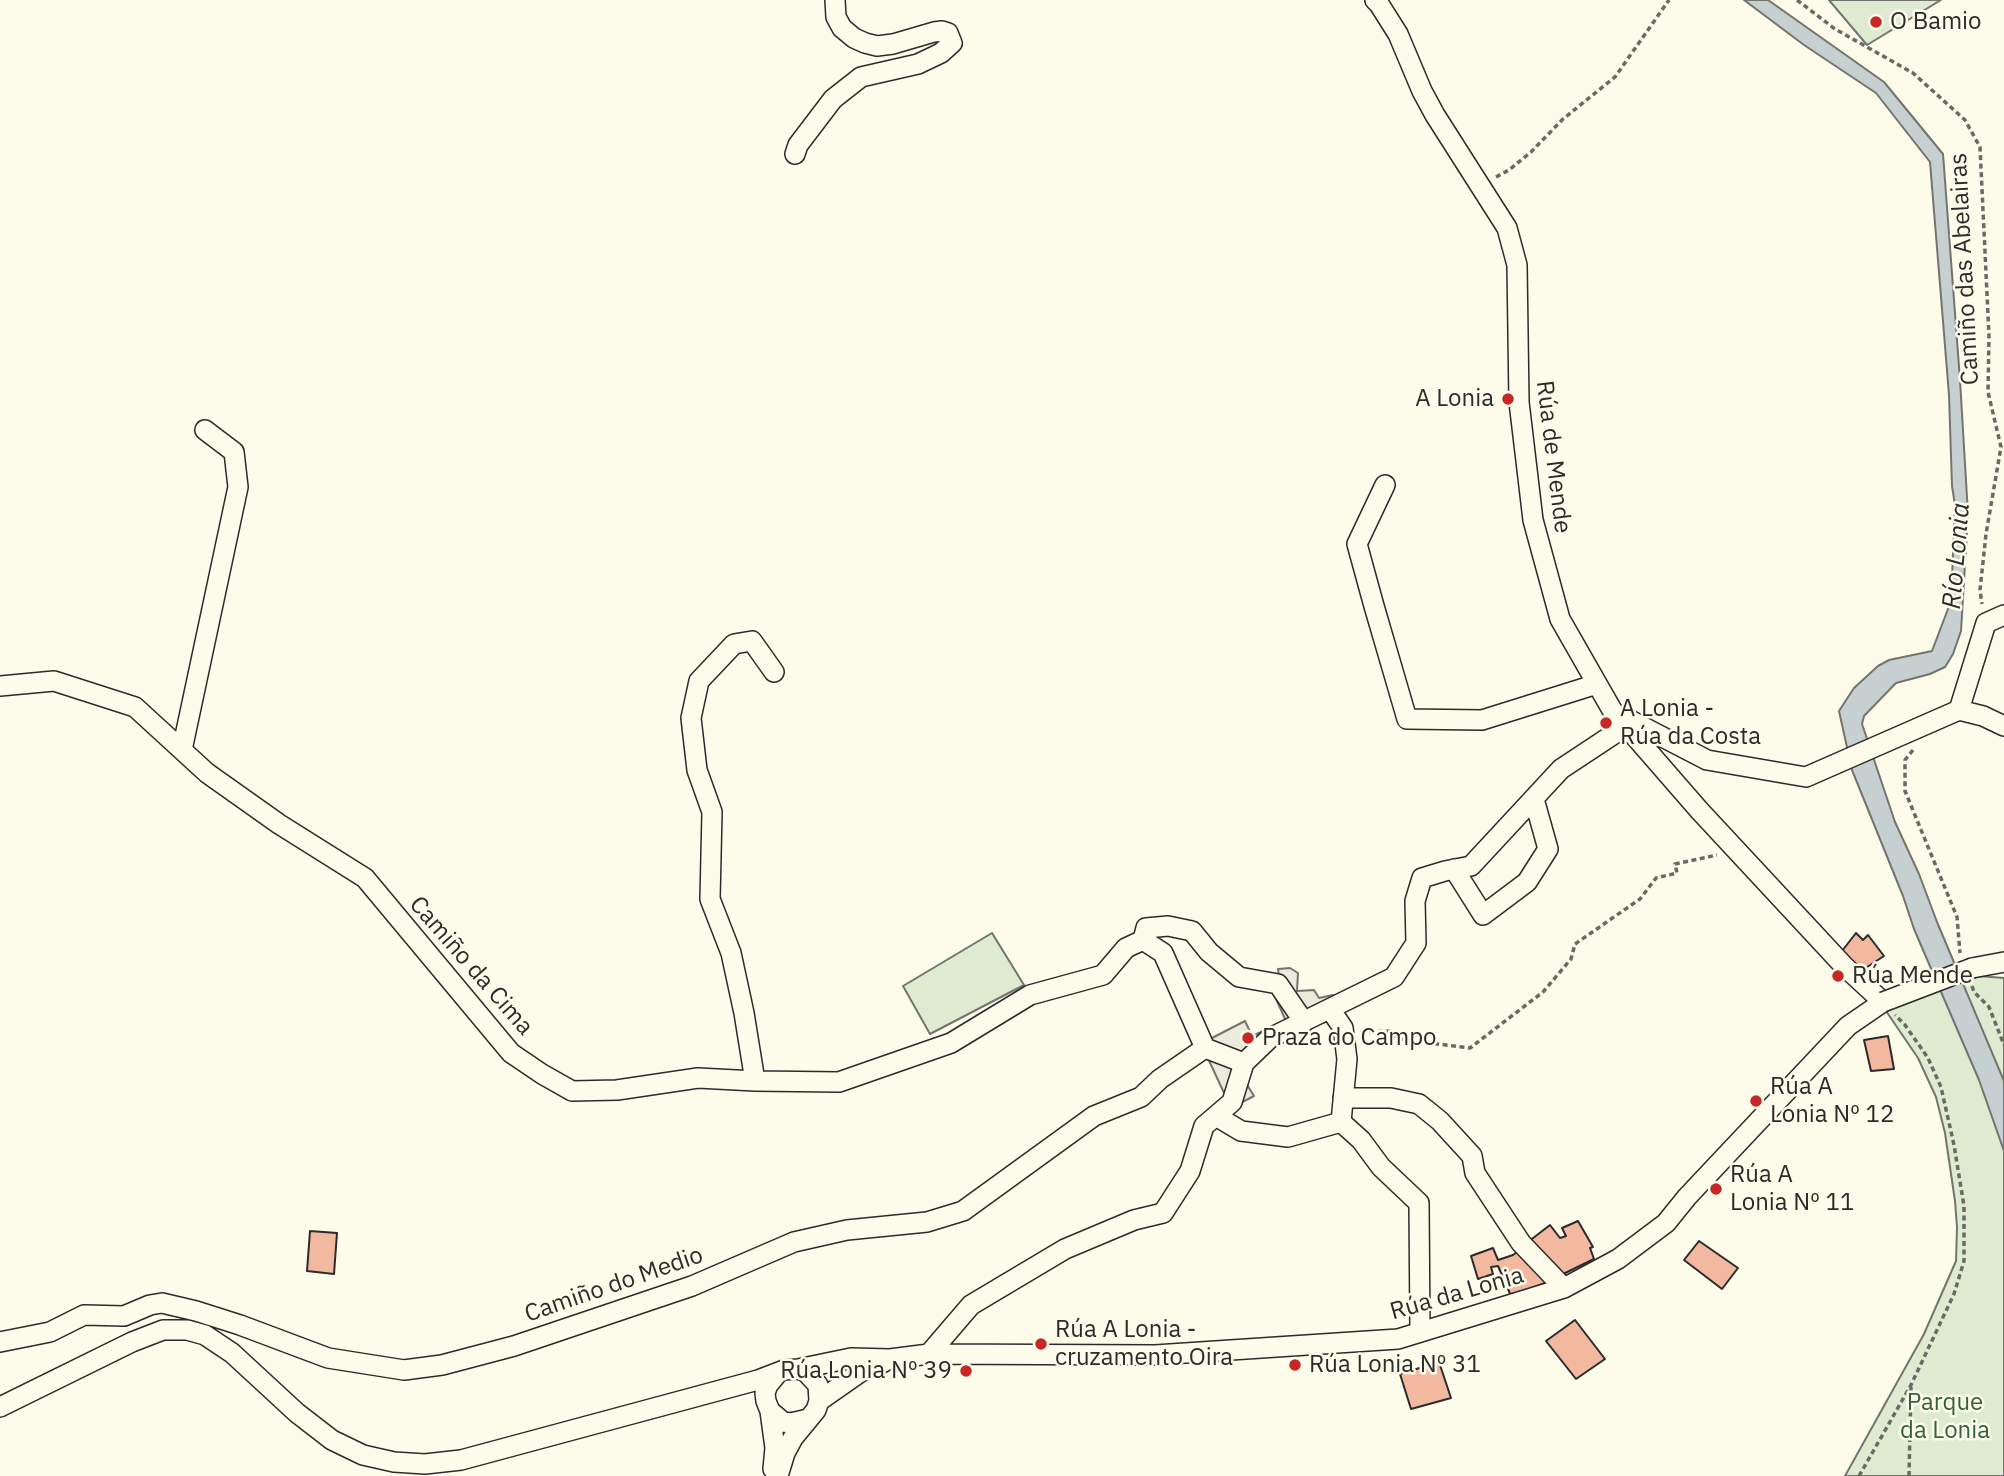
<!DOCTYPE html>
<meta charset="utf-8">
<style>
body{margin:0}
canvas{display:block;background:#fdfbea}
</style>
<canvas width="2004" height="1476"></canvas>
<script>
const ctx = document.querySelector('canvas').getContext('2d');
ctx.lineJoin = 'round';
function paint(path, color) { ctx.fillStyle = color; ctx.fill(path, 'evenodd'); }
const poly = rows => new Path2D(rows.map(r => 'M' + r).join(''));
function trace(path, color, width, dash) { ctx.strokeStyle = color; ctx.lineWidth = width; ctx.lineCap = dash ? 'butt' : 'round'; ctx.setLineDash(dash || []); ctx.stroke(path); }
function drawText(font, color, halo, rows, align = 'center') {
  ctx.font = font + ' "IBM Plex Sans",sans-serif'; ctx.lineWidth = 5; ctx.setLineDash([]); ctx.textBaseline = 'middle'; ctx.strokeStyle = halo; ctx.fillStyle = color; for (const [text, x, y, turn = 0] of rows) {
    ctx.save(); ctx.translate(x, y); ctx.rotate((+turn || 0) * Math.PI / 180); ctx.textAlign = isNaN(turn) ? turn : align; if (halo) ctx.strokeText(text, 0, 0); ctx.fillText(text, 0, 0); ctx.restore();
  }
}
const green = poly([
 [1829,0,1941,0,1867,45,1829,0],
 [992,933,1024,985,930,1034,903,986,992,933],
 [1979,976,2004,978,2004,1476,1845,1476,1924,1334,1956,1261,1957,1227,1955,1201,1945,1133,1936,1097,1918,1058,1886,1011,1979,976]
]);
paint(green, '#deebd1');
trace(green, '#74746e', 2);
const parking = poly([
 [1290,968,1298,973,1297,991,1314,990,1319,998,1333,995,1329,1021,1302,1029,1276,1042,1251,1065,1246,1083,1254,1096,1231,1108,1205,1052,1210,1039,1245,1021,1252,1036,1286,1021,1272,990,1279,977,1278,969,1290,968]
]);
paint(parking, '#eceadb');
trace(parking, '#74746e', 2);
const water = poly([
 [1744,0,1768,0,1884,82,1943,154,1960,380,1968,514,1961,631,1953,654,1945,667,1930,674,1896,683,1864,716,1862,724,1895,822,1919,874,1937,922,2004,1081,2004,1151,1979,1080,1914,929,1903,896,1852,770,1839,711,1854,688,1878,666,1889,660,1932,651,1951,601,1955,505,1952,486,1949,395,1930,162,1876,93,1804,45,1744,0]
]);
paint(water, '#c7d0d0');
trace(water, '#74746e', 2);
const building = poly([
 [1856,933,1863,940,1868,935,1884,956,1861,971,1842,951,1856,933],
 [1888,1036,1894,1069,1871,1071,1864,1040,1888,1036],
 [1578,1221,1593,1247,1590,1248,1594,1259,1555,1278,1524,1245,1550,1225,1560,1238,1566,1236,1562,1228,1578,1221],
 [310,1231,337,1233,334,1274,307,1271,310,1231],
 [1699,1241,1738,1268,1722,1289,1684,1260,1699,1241],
 [1524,1247,1553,1280,1511,1296,1498,1266,1491,1267,1493,1274,1478,1279,1471,1256,1493,1248,1498,1260,1513,1255,1524,1247],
 [1575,1320,1605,1359,1576,1379,1546,1341,1575,1320],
 [1439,1362,1451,1398,1411,1409,1400,1374,1439,1362]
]);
paint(building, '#f2b8a0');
trace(building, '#2b2b2b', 2);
const minor = poly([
 [795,154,798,145,833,99,861,77,918,64,941,53,952,43,948,33,942,31,934,32,893,44,877,46,865,43,854,38,842,28,836,17,835,0],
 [1385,485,1357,544,1374,606,1407,719,1482,720,1597,684],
 [0,686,54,681,135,707,207,773,279,824,365,878,511,1053,542,1074,572,1091,617,1090,698,1078,755,1081,839,1082,951,1043,1030,995,1103,975,1126,948,1143,940],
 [1959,710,1986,623,2004,615],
 [1624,717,1707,760,1806,777,1959,710,1983,716,2004,726],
 [182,750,238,487,234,452,205,430],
 [1454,869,1483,915,1527,882,1548,849,1534,799],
 [1143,940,1146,928,1168,926,1192,931,1209,952,1239,977,1278,984,1304,1022],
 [1143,940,1163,953,1205,1048,1244,1063],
 [1972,968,2004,962],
 [1330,1009,1343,1028,1347,1059,1341,1122,1361,1140,1381,1167,1419,1203,1420,1332],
 [1244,1063,1270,1038,1394,977,1416,943,1415,901,1422,878,1445,871,1471,866,1561,769,1626,726],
 [755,1081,744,1013,731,953,710,899,712,812,697,770,691,718,699,681,734,644,752,641,774,672],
 [1343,1098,1391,1098,1419,1104,1440,1121,1472,1156,1475,1173,1521,1243,1564,1288],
 [1216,1116,1241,1131,1288,1137,1341,1122],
 [0,1342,50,1332,84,1315,124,1316,150,1305,162,1303,196,1311,240,1325,328,1358,404,1370,442,1365,514,1346,692,1286,794,1242,847,1230,927,1222,963,1211,1094,1116,1141,1097,1160,1079,1205,1048],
 [929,1354,971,1305,1065,1249,1134,1220,1163,1213,1190,1171,1204,1126,1232,1102,1244,1063],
 [798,1369,851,1358,890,1359,929,1354,1155,1355,1398,1339,1564,1288,1618,1259,1666,1223,1687,1197,1848,1026,1883,1002,1844,966,1699,810,1612,710,1560,619,1533,520,1519,402,1517,265,1507,228,1435,115,1422,91,1398,34,1379,4,1375,0],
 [778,1373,768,1385,765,1393,766,1401,770,1411,783,1422,791,1423,808,1419],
 [819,1401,862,1371,884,1362],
 [0,1407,132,1342,163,1330,187,1330,205,1335,232,1353,297,1413,332,1440,363,1455,394,1462,425,1464,461,1460,758,1380,784,1370,798,1369,806,1372,818,1385,819,1401,816,1410,793,1438,785,1453,778,1476],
 [770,1411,775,1448,773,1469]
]);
trace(minor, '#2b2b2b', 22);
trace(poly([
 [1797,0,1835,29,1913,73,1965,120,1980,147,1989,336,1988,392,2001,447,1986,534,1980,590,1982,604],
 [1496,177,1509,170,1531,152,1563,119,1615,77,1669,0],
 [1913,750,1905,760,1905,791,1957,917,1960,953],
 [1972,986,1974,992,1989,1007,2004,1045],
 [1361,1032,1389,1031,1398,1039,1470,1048,1543,992,1571,959,1575,944,1640,899,1656,878,1677,873,1675,864,1717,855],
 [1859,1476,1911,1385,1954,1294,1964,1261,1964,1206,1954,1145,1941,1087,1928,1058,1905,1025,1895,1015],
 [1909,1476,1911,1387]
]), '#6a6964', 3.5, [5, 3.5]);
trace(minor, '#fdfbea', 19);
const minorBridge = poly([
 [1883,1002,1972,968]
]);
trace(minorBridge, '#2b2b2b', 22, []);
trace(minorBridge, '#fdfbea', 19);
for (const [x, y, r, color] of [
 [1876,22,7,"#c62828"],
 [1508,399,7,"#c62828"],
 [1606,723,7,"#c62828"],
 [1838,976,7,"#c62828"],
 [1248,1038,7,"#c62828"],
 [1756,1101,7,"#c62828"],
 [1716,1189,7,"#c62828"],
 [1041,1344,7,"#c62828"],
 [1295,1365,7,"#c62828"],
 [966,1371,7,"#c62828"]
]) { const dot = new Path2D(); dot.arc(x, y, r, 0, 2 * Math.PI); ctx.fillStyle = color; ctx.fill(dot); trace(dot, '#fdfbea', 2.5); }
drawText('24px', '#2b2b2b', '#fdfbea', [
 ["O Bamio",1890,22],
 ["A Lonia",1494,399,"right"],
 ["A Lonia -",1620,709],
 ["Rúa da Costa",1620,737],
 ["Rúa Mende",1852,976],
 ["Praza do Campo",1262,1038],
 ["Rúa A",1770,1087],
 ["Lonia Nº 12",1770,1115],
 ["Rúa A",1730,1175],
 ["Lonia Nº 11",1730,1203],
 ["Rúa A Lonia -",1055,1330],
 ["cruzamento Oira",1055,1358],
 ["Rúa Lonia Nº 31",1309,1365],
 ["Rúa Lonia Nº 39",952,1371,"right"]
], 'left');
drawText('24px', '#2b2b2b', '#fdfbea', [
 ["Camiño das Abelairas",1965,269,-93],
 ["Rúa de Mende",1553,457,83],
 ["Camiño da Cima",471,966,49],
 ["Camiño do Medio",614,1285,-19],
 ["Rúa da Lonia",1457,1294,-16]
]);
drawText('24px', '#34623c', '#fdfbea', [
 ["Parque",1945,1403],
 ["da Lonia",1945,1431]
]);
drawText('italic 26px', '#2b2b2b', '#fdfbea', [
 ["Río Lonia",1957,556,-85]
]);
</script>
